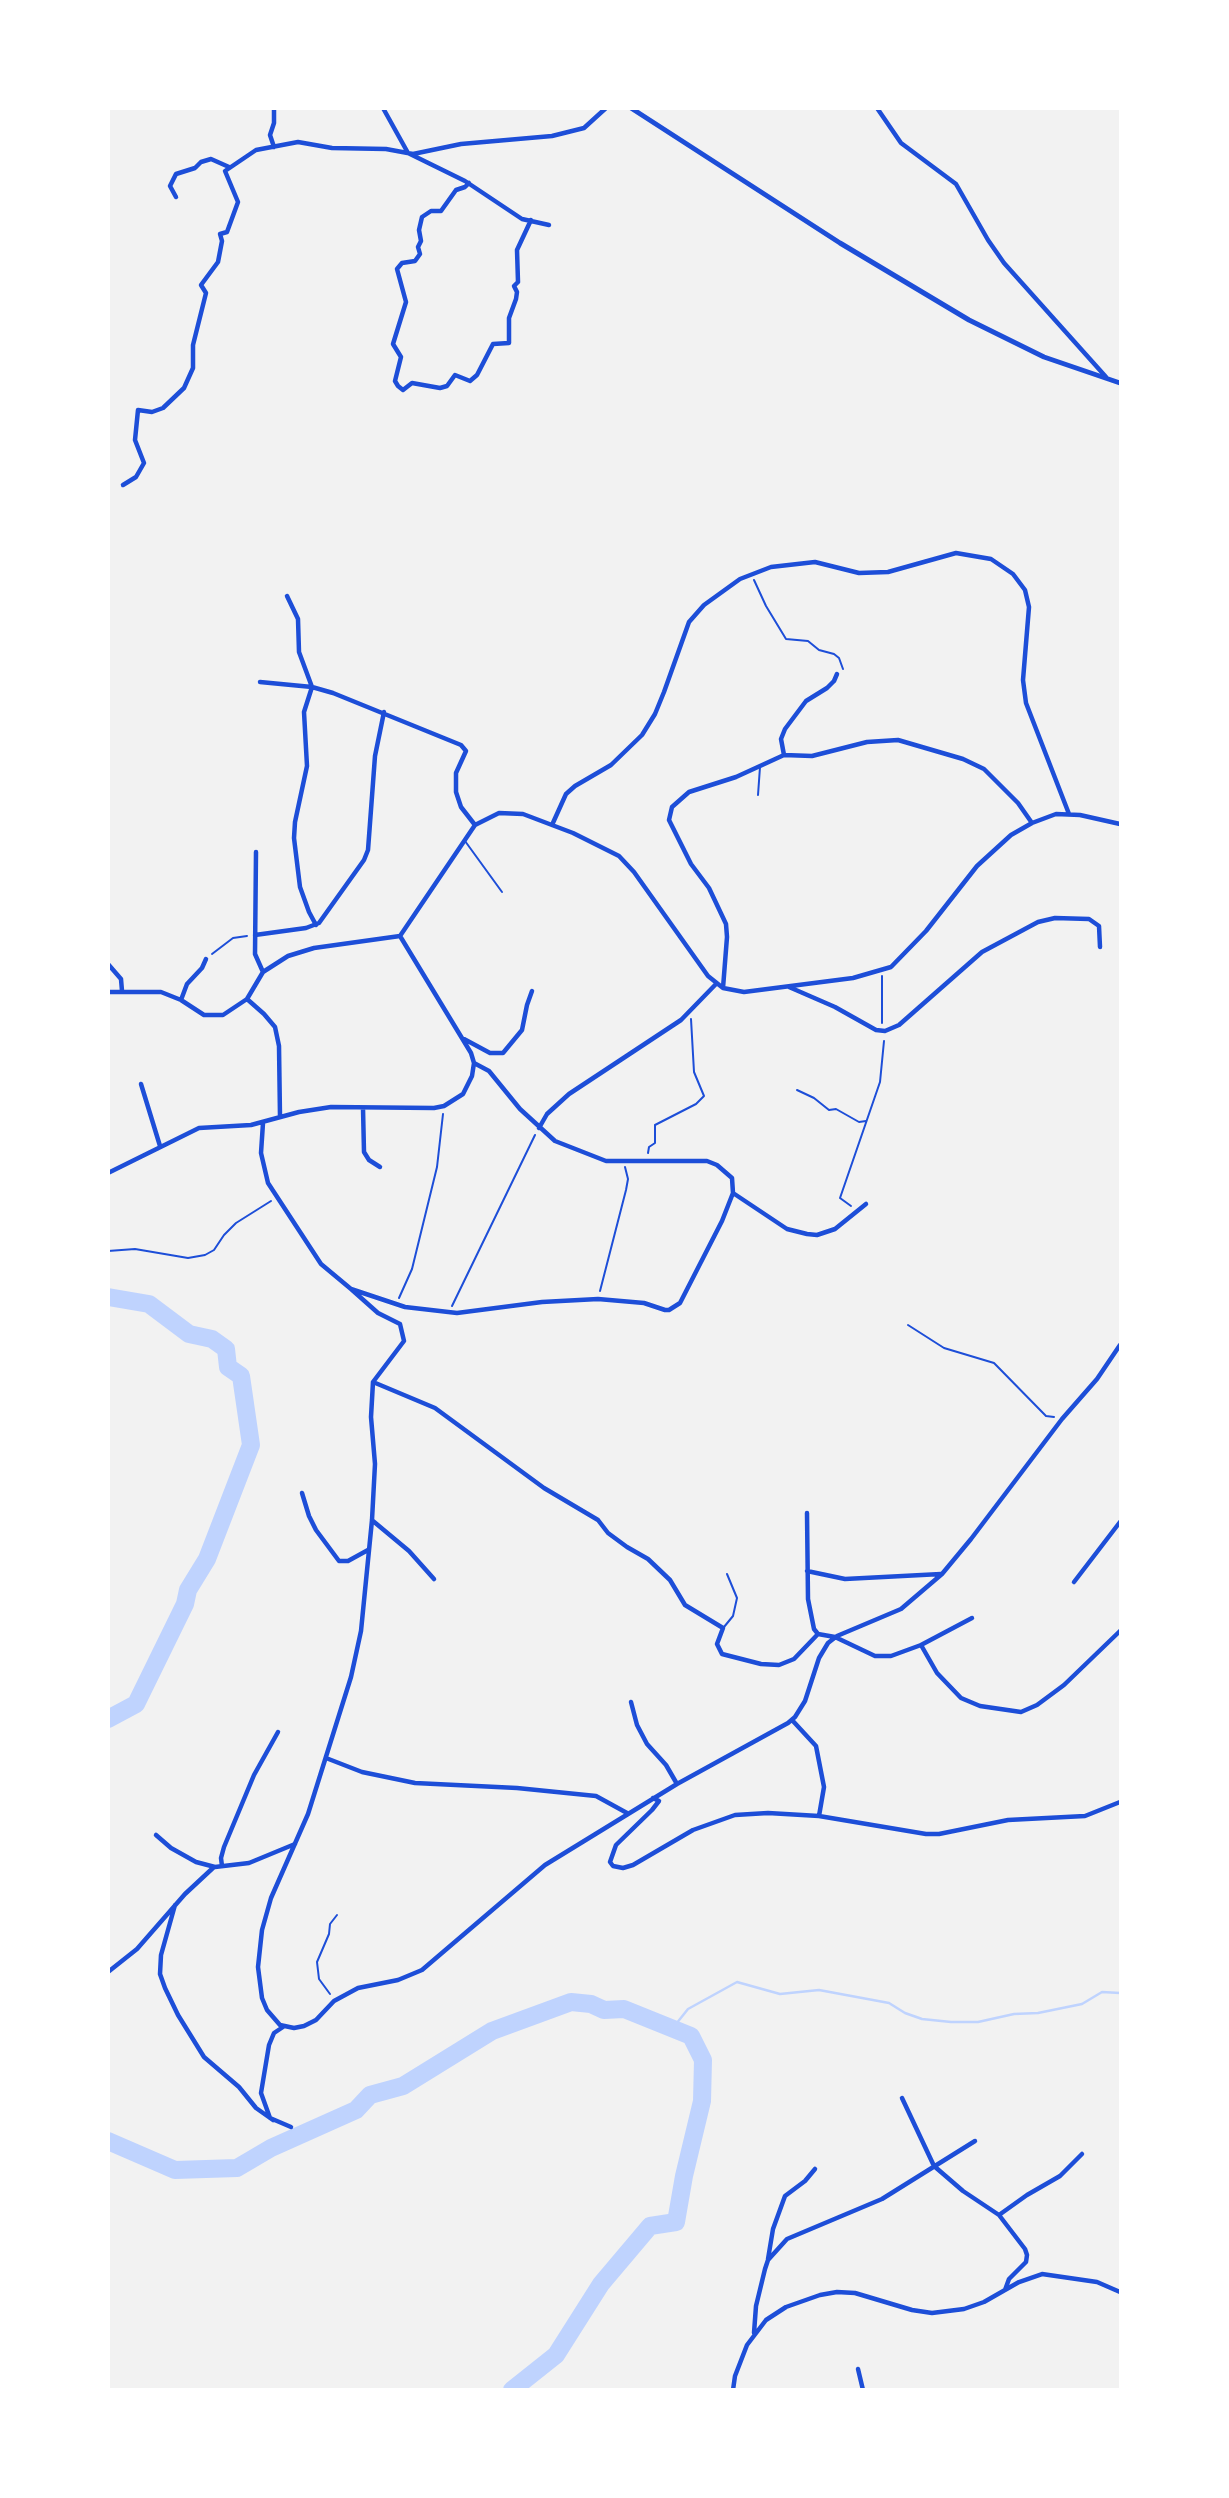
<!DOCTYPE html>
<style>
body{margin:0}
#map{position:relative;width:1229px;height:2498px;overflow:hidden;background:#f2f2f2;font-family:Commissioner,sans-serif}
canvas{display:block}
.frame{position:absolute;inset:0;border:110px solid #fff;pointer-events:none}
</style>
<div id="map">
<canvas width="1229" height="2498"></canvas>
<div class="frame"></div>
</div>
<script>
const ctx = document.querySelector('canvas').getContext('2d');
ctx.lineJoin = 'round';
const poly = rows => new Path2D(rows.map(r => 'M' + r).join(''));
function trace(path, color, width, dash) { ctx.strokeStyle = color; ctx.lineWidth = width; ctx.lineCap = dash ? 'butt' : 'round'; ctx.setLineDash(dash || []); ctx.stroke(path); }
trace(poly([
 [672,2029,688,2009,737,1982,780,1994,819,1990,889,2003,905,2013,922,2019,951,2022,978,2022,1014,2014,1038,2013,1082,2004,1102,1992,1120,1993]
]), '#bfd3fe', 2.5);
trace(poly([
 [108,1297,149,1304,189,1334,212,1339,226,1349,228,1367,241,1376,251,1445,207,1559,188,1590,185,1604,136,1704,108,1719],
 [108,2141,175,2170,237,2168,271,2148,356,2110,370,2095,403,2086,492,2031,571,2002,591,2004,604,2010,624,2009,691,2036,703,2060,702,2101,684,2176,676,2222,650,2226,601,2284,556,2355,512,2390]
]), '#bfd3fe', 18);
trace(poly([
 [754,580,766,606,786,639,808,641,819,650,834,654,839,658,843,669],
 [212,954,233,938,247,936],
 [882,976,882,1023],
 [797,1090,814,1098,829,1110,836,1109,859,1122,866,1121],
 [648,1153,649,1147,655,1143,655,1125,696,1104,704,1096,694,1072,691,1019],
 [851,1206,840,1198,880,1082,884,1041],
 [108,1251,135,1249,188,1258,205,1255,214,1250,224,1235,236,1223,271,1201],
 [600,1291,626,1190,628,1179,625,1167],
 [399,1298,412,1269,437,1167,443,1114],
 [452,1306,535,1135],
 [908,1325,944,1348,994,1363,1046,1416,1054,1417],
 [330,1994,319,1979,317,1962,329,1934,330,1924,337,1915]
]), '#1d4ed8', 2);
trace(poly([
 [758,795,760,767],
 [465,841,502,892],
 [724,1627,733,1616,737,1598,727,1574]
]), '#1d4ed8', 2);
trace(poly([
 [274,108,274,123,270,135,274,147],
 [383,108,408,153,465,181,522,219,549,225],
 [877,108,901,143,956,184,988,240,1004,263,1106,377],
 [469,183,465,187,456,190,441,211,431,211,422,217,419,230,421,241,418,247,420,254,415,261,402,263,397,269,406,302,393,344,401,357,395,381,398,386,403,390,412,383,440,388,447,386,455,375,470,381,477,375,493,344,509,343,509,318,516,299,517,292,514,286,518,282,517,250,531,220],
 [176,197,170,186,176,174,195,168,201,162,211,159,229,167],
 [123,485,136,477,144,463,135,440,138,410,152,412,163,408,184,388,193,368,193,345,206,293,201,285,218,262,222,241,220,234,227,232,238,202,225,171,256,150,298,142,332,148,386,149,413,154,461,144,552,136,584,128,606,108],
 [287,596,298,619,299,652,312,687,304,712,307,766,295,822,294,838,300,887,309,912,316,925],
 [260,682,312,687,333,693,461,745,466,751,456,773,456,792,461,807,475,825],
 [784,755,781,739,785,729,806,701,827,688,834,681,837,674],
 [552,825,566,794,575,786,611,765,642,735,655,714,664,692,689,622,704,605,740,579,771,567,815,562,859,573,888,572,956,553,991,559,1013,574,1025,590,1029,607,1023,680,1026,703,1069,814],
 [256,852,255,954,263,972],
 [255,935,306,928,319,923,364,860,368,850,375,756,384,712],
 [108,964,121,979,122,991],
 [789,987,835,1007,876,1030,885,1031,899,1025,982,952,1038,922,1055,918,1089,919,1099,926,1100,947],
 [723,988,727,937,726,924,709,888,691,864,669,820,672,807,689,792,736,777,784,755,812,756,867,742,898,740,963,759,984,769,1018,803,1032,823],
 [108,992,161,992,181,1000,204,1015,223,1015,247,999,263,972,288,956,314,948,400,936,475,825,499,813,523,814,573,833,619,856,634,872,708,976,723,988,744,992,853,978,891,967,926,931,977,866,1011,835,1032,823,1056,814,1080,815,1120,824],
 [247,999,264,1014,275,1027,279,1046,280,1117],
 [181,1000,187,984,202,968,206,959],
 [464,1039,490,1053,503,1053,522,1030,527,1005,532,991],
 [141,1084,160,1146],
 [363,1108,364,1152,369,1160,380,1167],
 [263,1123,261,1153,268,1183,321,1264,351,1289,405,1307,457,1313,542,1302,598,1299,644,1303,665,1310,669,1310,680,1303,722,1221,733,1193,732,1178,717,1165,707,1161,606,1161,555,1141,520,1109,489,1071,474,1063],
 [539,1128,547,1114,569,1094,681,1020,716,984],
 [108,1173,199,1128,251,1125,299,1112,331,1107,434,1108,444,1106,463,1094,472,1076,474,1063,471,1053,400,936],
 [733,1193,787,1229,807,1234,817,1235,835,1229,866,1204],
 [351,1289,378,1313,400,1324,404,1341,373,1382,371,1417,375,1464,372,1520,361,1631,351,1677,308,1814,271,1898,262,1930,258,1967,262,1998,267,2010,280,2025,294,2028,304,2026,316,2020,334,2001,358,1988,398,1980,422,1970,545,1865,677,1784,788,1723,795,1717,805,1701,819,1658,828,1643,837,1636,901,1609,942,1574,971,1539,1062,1419,1097,1379,1120,1345],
 [373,1382,435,1408,544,1488,598,1520,608,1533,627,1547,648,1559,670,1580,685,1605,723,1628,717,1644,722,1654,761,1664,779,1665,794,1659,818,1634],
 [302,1493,309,1516,316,1530,339,1561,348,1561,368,1550],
 [807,1513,808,1599,814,1629,818,1634,835,1637,875,1656,891,1656,921,1645,972,1618],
 [373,1521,409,1551,434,1579],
 [807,1571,845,1579,941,1574],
 [1074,1582,1120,1522],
 [921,1645,937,1673,961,1698,980,1706,1021,1712,1037,1705,1064,1685,1120,1631],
 [631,1702,637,1725,647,1744,666,1765,677,1784],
 [792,1720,816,1746,824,1787,819,1816],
 [326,1758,362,1772,415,1783,517,1788,596,1796,627,1813],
 [653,1798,659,1801,652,1810,616,1845,610,1862,613,1866,623,1868,633,1865,693,1830,735,1815,768,1813,819,1816,926,1834,939,1834,1008,1820,1085,1816,1120,1802],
 [156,1835,171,1848,196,1862,215,1867,249,1863,295,1844],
 [222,1866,221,1858,224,1847,254,1775,278,1732],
 [175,1905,161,1955,160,1974,165,1988,178,2015,204,2057,239,2087,256,2108,273,2120],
 [108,1972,137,1949,185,1894,214,1867],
 [283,2027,274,2033,269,2045,261,2093,270,2118,291,2127],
 [902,2098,934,2166,963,2191,999,2215,1025,2249,1027,2255,1026,2262,1009,2279,1005,2290],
 [999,2215,1027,2195,1060,2176,1082,2154],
 [768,2259,773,2229,785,2196,805,2181,815,2169],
 [754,2333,756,2306,765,2269,768,2260,787,2239,882,2199,975,2141],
 [858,2369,863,2390],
 [733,2390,735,2376,747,2345,766,2320,786,2307,820,2295,837,2292,855,2293,912,2310,932,2313,964,2309,984,2302,1019,2282,1042,2274,1097,2282,1120,2292]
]), '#1d4ed8', 4.5);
trace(poly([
 [631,108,840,243,969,320,1044,357,1120,383]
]), '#1d4ed8', 5);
</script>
